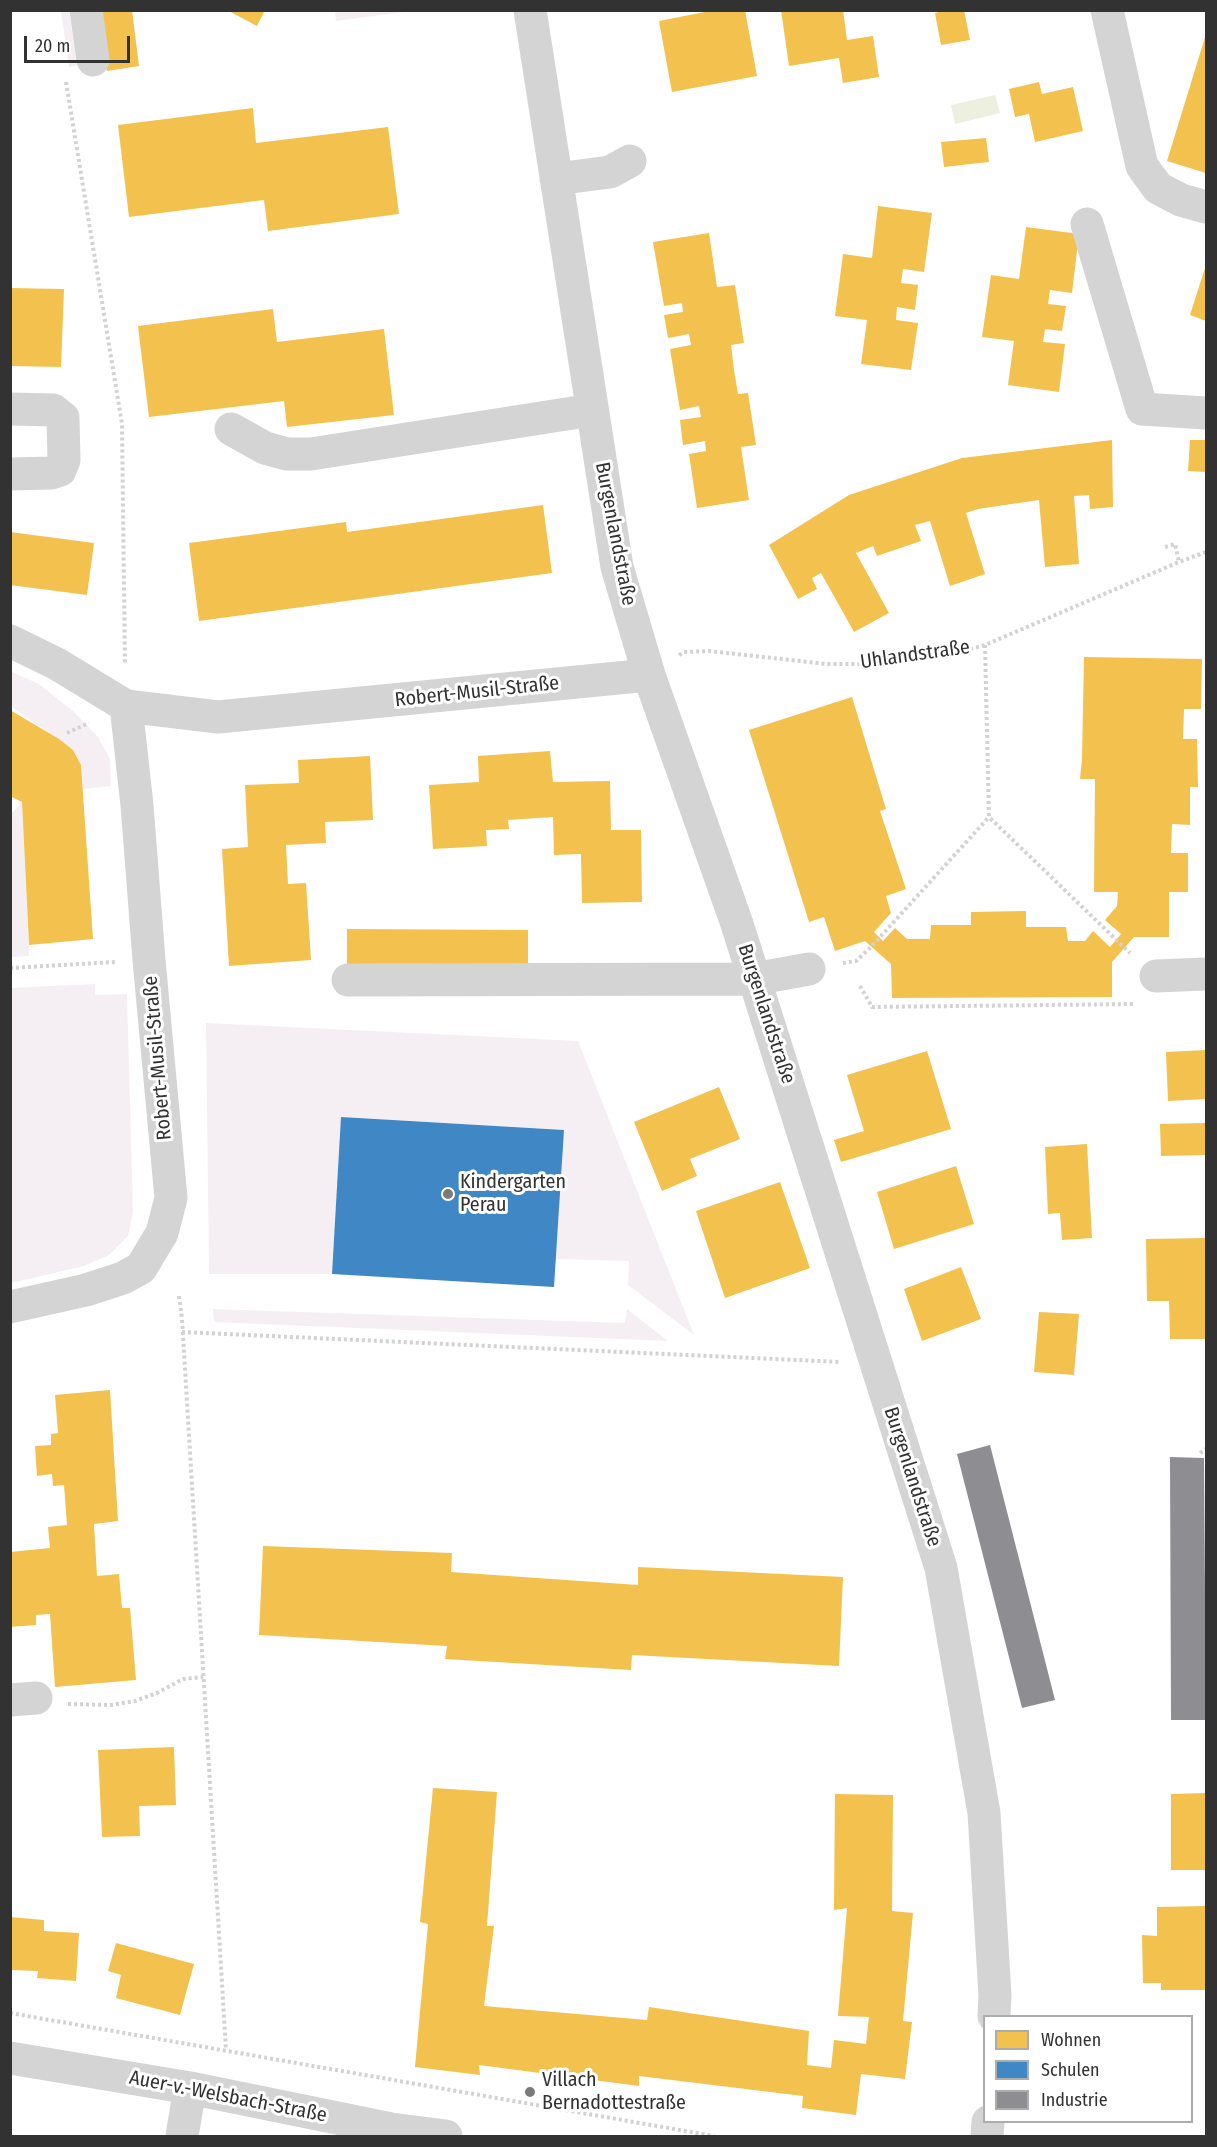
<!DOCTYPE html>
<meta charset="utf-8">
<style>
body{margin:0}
#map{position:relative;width:1217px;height:2147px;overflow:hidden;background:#fff;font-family:"Fira Sans Condensed",sans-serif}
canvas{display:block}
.frame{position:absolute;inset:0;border:12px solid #323232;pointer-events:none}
.legend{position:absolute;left:983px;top:2015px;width:210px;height:108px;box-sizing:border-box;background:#fff;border:2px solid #adadad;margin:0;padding:8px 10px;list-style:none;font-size:18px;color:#323232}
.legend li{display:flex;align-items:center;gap:12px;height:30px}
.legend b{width:30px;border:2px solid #adadad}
.scale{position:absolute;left:24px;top:36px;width:106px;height:27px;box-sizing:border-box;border:3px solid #323232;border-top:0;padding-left:8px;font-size:18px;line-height:21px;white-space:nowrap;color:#323232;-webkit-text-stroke:4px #fff;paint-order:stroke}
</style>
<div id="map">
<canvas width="1217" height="2147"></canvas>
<div class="frame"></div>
<ul class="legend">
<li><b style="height:16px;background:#f2c14e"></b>Wohnen</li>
<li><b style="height:16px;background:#3f88c5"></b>Schulen</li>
<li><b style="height:16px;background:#8d8d92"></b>Industrie</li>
</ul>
<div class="scale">20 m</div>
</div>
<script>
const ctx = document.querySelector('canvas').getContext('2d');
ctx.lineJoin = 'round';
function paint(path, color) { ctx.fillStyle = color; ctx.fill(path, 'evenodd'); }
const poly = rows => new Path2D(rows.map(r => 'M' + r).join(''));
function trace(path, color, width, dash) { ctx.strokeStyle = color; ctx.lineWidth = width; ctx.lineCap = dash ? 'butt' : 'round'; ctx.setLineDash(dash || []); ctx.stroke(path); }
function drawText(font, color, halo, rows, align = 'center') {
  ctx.font = font + ' "Fira Sans Condensed",sans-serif'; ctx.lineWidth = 6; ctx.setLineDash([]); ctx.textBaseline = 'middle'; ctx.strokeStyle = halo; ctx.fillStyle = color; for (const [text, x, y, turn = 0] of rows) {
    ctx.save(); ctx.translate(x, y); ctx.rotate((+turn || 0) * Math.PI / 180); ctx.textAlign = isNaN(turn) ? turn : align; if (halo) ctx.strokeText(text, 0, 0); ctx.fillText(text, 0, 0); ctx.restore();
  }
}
paint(poly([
 [335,10,411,10,411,11,336,21],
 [61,11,69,11,77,65,69,67],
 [10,671,39,684,74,712,98,737,110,759,111,786,83,789,81,765,73,750,11,706],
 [22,802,29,956,11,957,10,815],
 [95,984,95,995,127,994,133,1212,128,1236,109,1255,84,1266,11,1283,11,988],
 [206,1023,578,1041,694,1335,628,1285,629,1261,556,1259,563,1130,342,1117,332,1274,209,1274],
 [213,1309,625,1323,627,1309,668,1341,214,1322]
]), '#f5eff3');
paint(poly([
 [995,95,1000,113,955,124,951,105]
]), '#eef0df');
paint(poly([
 [99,10,132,10,139,66,107,71],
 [227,10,265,10,257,26],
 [715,10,745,10,757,76,672,92,659,21],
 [781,10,843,10,847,40,873,36,879,77,843,83,839,58,789,66],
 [947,10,964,10,970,40,941,45,935,13],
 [1206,34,1206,173,1167,161],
 [1039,82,1042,94,1073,87,1083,131,1035,142,1029,114,1015,117,1009,89],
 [253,108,256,143,388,127,399,214,268,231,264,200,129,217,118,125],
 [986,138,989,162,944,167,941,142],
 [878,206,932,213,924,272,903,269,901,283,918,285,915,310,897,307,896,320,918,323,911,370,861,364,867,320,835,316,843,254,872,258],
 [1026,227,1079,234,1072,293,1050,290,1048,304,1066,306,1062,331,1045,329,1043,342,1065,344,1059,392,1008,385,1014,341,982,337,991,275,1019,279],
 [709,233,717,287,735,285,744,343,731,345,734,370,738,394,748,393,756,445,741,447,749,500,697,508,689,454,706,451,705,441,683,445,680,420,701,417,699,406,680,410,670,349,691,345,689,334,668,338,664,315,683,312,682,303,664,306,653,242],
 [1206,265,1206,321,1190,315],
 [10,288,64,289,61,367,10,366],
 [273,309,277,342,384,329,394,415,287,427,284,401,149,417,138,326],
 [1112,440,1113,507,1090,509,1089,495,1074,496,1079,564,1045,567,1039,500,978,509,966,513,985,574,950,586,930,521,915,525,921,541,877,556,873,546,856,553,889,613,854,632,821,573,812,578,817,589,798,599,769,545,849,495,962,458],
 [1190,440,1206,440,1206,472,1188,471],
 [543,505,552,573,199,621,189,543,346,522,347,532],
 [10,532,94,543,87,595,10,585],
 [1084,657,1202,659,1201,709,1184,709,1183,739,1197,739,1198,787,1190,787,1190,825,1172,824,1171,853,1188,853,1188,892,1169,892,1169,937,1134,937,1112,962,1112,997,892,998,891,964,865,941,835,951,824,917,809,922,749,730,852,697,886,809,880,811,906,889,886,896,891,913,874,932,883,941,895,928,907,939,930,939,931,925,971,925,971,912,1026,911,1026,927,1066,927,1068,941,1085,941,1093,931,1110,947,1121,934,1105,920,1117,906,1118,892,1094,892,1095,779,1080,779,1082,759],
 [10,710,59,739,73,750,81,765,93,939,29,945,22,802,10,796],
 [550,751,553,782,610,781,611,830,641,830,642,902,582,903,581,854,554,855,553,817,508,820,509,829,486,830,487,846,433,849,429,785,479,782,478,756],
 [370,756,373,820,325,822,326,843,286,845,288,884,306,883,311,960,229,966,222,849,248,847,245,785,299,783,298,760],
 [347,929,528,930,528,965,347,965],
 [1206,1050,1206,1099,1168,1101,1166,1052],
 [927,1051,951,1129,841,1162,834,1140,864,1131,847,1075],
 [719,1087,740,1139,690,1159,697,1176,662,1191,634,1122],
 [1206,1123,1206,1155,1161,1156,1160,1124],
 [1087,1144,1092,1238,1062,1240,1060,1213,1048,1214,1045,1147],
 [956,1166,974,1224,894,1249,877,1192],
 [780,1182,810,1268,725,1298,696,1211],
 [1206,1238,1206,1339,1170,1339,1169,1301,1147,1301,1146,1239],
 [961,1267,981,1319,922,1341,904,1289],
 [1039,1312,1079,1314,1074,1375,1034,1372],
 [110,1390,118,1521,94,1524,97,1576,119,1574,122,1608,130,1608,136,1680,55,1687,50,1614,36,1615,36,1625,10,1627,10,1552,50,1548,48,1527,67,1525,64,1485,53,1486,52,1474,37,1476,35,1446,51,1445,51,1434,58,1433,55,1395],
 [263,1546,452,1553,451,1572,638,1585,638,1567,843,1577,839,1666,632,1655,631,1670,445,1659,447,1646,259,1635],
 [174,1747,176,1805,139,1806,140,1836,102,1837,98,1750],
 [433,1788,497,1792,487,1926,494,1926,484,2006,647,2020,649,2007,809,2031,807,2065,831,2068,834,2040,866,2044,869,2017,838,2016,847,1908,834,1910,835,1794,893,1795,892,1911,913,1913,903,2021,912,2022,905,2079,861,2074,856,2115,802,2108,803,2096,639,2076,639,2086,479,2065,480,2075,415,2067,428,1924,420,1922],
 [1206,1793,1206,1870,1171,1870,1171,1794],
 [1206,1906,1206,1990,1161,1990,1161,1983,1143,1983,1142,1935,1157,1936,1157,1907],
 [10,1917,44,1920,44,1931,79,1933,76,1981,37,1978,38,1971,10,1970],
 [116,1943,194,1964,180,2015,116,1998,121,1975,108,1971]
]), '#f2c14e');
paint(poly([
 [341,1117,564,1130,554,1287,332,1274]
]), '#3f88c5');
paint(poly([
 [990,1445,1055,1700,1022,1708,957,1454],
 [1170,1457,1204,1458,1206,1720,1171,1720]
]), '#8d8d92');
trace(poly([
 [66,82,122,424,125,664],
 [1165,547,1175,544,1179,562],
 [985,645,989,817,1130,953],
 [679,655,684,652,709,651,827,664,873,664,963,651,985,645,1179,562,1206,552],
 [67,733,89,723],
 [843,963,856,961,871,947,989,817],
 [10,968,115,962],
 [860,986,872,1007,1134,1004],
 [179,1296,182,1319,226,2050],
 [182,1332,841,1362],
 [1200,1453,1206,1449],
 [68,1704,111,1705,135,1701,157,1693,183,1679,203,1677],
 [10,2013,714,2136]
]), '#d2d2d2', 4, [3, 3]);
trace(poly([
 [86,10,93,60],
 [530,10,617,567,649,675,737,924,941,1568,984,1813,995,1995,994,2016],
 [1107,10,1142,166,1158,188,1181,200,1206,207],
 [556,179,610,172,630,161],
 [1087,224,1142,409,1206,413],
 [10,409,53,410,63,418,64,460,60,470,51,473,10,474],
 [231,429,265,448,287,454,311,454,592,410],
 [10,641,57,664,126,706,218,717,649,675],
 [1156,976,1206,974],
 [348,980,754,979,809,969],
 [10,1307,86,1290,123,1278,141,1268,162,1233,171,1198,149,960,137,805,126,706],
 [10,1700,36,1698],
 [10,2058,190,2088,391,2129,446,2136],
 [182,2136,190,2088],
 [987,2136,988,2122]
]), '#d4d4d4', 33);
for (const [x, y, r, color] of [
 [448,1194,6,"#7a7a7a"],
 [530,2092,6,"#7a7a7a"]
]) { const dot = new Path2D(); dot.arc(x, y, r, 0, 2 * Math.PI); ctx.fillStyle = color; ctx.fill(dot); trace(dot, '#fff', 2); }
drawText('20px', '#323232', '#fff', [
 ["Burgenlandstraße",615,534,79],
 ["Uhlandstraße",915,655,-8],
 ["Robert-Musil-Straße",477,692,-6],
 ["Burgenlandstraße",766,1014,72],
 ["Robert-Musil-Straße",158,1058,-95],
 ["Burgenlandstraße",912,1477,72],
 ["Auer-v.-Welsbach-Straße",228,2097,11]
]);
drawText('20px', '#323232', '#fff', [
 ["Kindergarten",460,1182],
 ["Perau",460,1205],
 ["Villach",542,2080],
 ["Bernadottestraße",542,2103]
], 'left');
</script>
